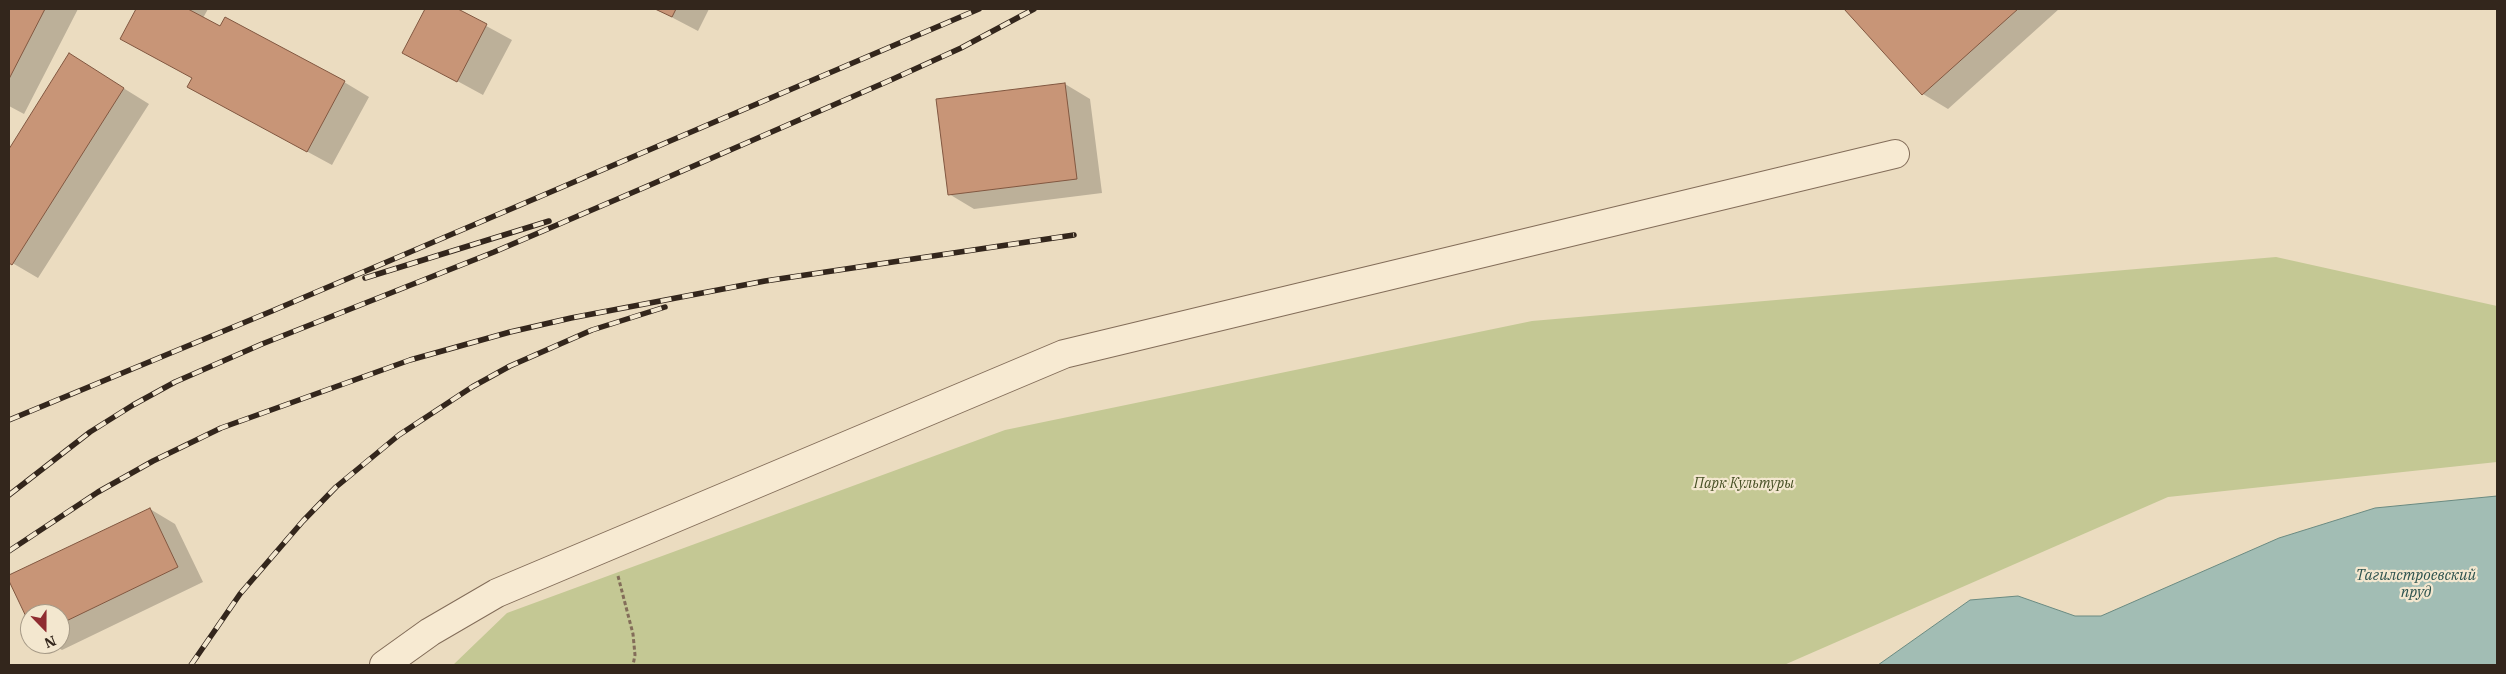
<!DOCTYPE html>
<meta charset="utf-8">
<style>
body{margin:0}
#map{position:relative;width:2506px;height:674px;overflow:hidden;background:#ebdcc0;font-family:"IBM Plex Serif",serif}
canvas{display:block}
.frame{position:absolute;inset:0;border:10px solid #33261c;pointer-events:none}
.north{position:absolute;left:20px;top:604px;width:50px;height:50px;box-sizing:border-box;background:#f3e7cf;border:1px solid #a69a87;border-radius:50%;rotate:158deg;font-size:14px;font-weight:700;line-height:20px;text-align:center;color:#33261c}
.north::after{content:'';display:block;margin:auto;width:18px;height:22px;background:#8f2c31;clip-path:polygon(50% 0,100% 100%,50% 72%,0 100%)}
</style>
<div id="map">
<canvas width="2506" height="674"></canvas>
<div class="frame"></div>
<div class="north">N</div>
</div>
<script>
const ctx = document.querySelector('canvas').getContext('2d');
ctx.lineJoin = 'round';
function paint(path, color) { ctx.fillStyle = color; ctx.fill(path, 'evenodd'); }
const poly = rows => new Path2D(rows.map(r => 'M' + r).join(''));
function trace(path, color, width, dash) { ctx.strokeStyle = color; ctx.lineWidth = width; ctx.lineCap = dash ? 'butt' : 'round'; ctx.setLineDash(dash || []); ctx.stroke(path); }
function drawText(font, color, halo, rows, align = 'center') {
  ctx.font = font + ' "IBM Plex Serif",serif'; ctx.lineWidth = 4.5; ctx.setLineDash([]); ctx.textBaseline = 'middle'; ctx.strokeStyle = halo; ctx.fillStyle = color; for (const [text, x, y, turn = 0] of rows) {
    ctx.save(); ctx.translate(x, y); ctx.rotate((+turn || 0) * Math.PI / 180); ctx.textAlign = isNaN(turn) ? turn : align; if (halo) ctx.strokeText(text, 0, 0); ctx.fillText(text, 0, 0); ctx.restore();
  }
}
paint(poly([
 [2276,257,2497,306,2497,462,2168,497,1784,665,453,665,507,613,1005,430,1532,321]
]), '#c4c894');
const water = poly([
 [2497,496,2497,665,1878,665,1970,600,2018,596,2075,616,2101,616,2279,538,2375,508,2497,496]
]);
paint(water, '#a2bdb4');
trace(water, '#6a8a81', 1);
paint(poly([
 [9,9,78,9,24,114,9,106],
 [137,9,208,9,203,18,344,82,369,97,332,165,188,87,193,78,122,38],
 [427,9,455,9,512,40,483,95,404,52],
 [656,9,709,9,698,31],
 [1846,9,2059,9,1948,109,1923,94],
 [70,55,149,104,38,278,9,261,9,151],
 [1065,84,1090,99,1102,193,974,209,949,194],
 [150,509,175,524,203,582,62,650,52,644,60,644,60,614,30,614,30,622,9,577]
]), '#0003');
const building = poly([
 [9,9,45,9,9,79,9,9],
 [136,9,188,9,220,26,225,17,345,81,307,152,187,87,192,78,120,39,136,9],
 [425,9,458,9,487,24,457,82,402,53,425,9],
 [655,9,676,9,672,17,655,9],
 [1844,9,2018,9,1922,95,1844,9],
 [69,53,124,88,12,265,9,263,9,149,69,53],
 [1065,83,1077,179,948,195,936,99,1065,83],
 [150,508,178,567,60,624,60,614,30,614,30,625,9,581,9,575,150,508]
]);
paint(building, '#c89577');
trace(building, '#815740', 1);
const minor = poly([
 [384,665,430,632,497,593,1064,354,1895,154]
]);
trace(minor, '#836d59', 30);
trace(poly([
 [618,576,633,634,635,655,633,665]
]), '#836d59', 3, [4, 2.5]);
trace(minor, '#f7ead2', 28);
const rail = poly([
 [365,278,549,221],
 [9,420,272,311,979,9],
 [9,495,90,432,133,405,175,382,262,344,494,252,650,185,893,79,961,48,1034,9],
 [9,551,98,492,153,461,221,428,410,360,510,332,571,318,765,281,1074,235],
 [191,665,240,594,303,521,336,487,399,435,472,387,510,366,592,330,665,307]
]);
trace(rail, '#33261c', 5.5);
trace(rail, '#f3e7cf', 4, [11]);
drawText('italic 14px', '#464f24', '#f3e7cf', [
 ["Парк Культуры",1744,484]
]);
drawText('italic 15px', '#2c524e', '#f3e7cf', [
 ["Тагилстроевский",2416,576],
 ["пруд",2416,593]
]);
</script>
